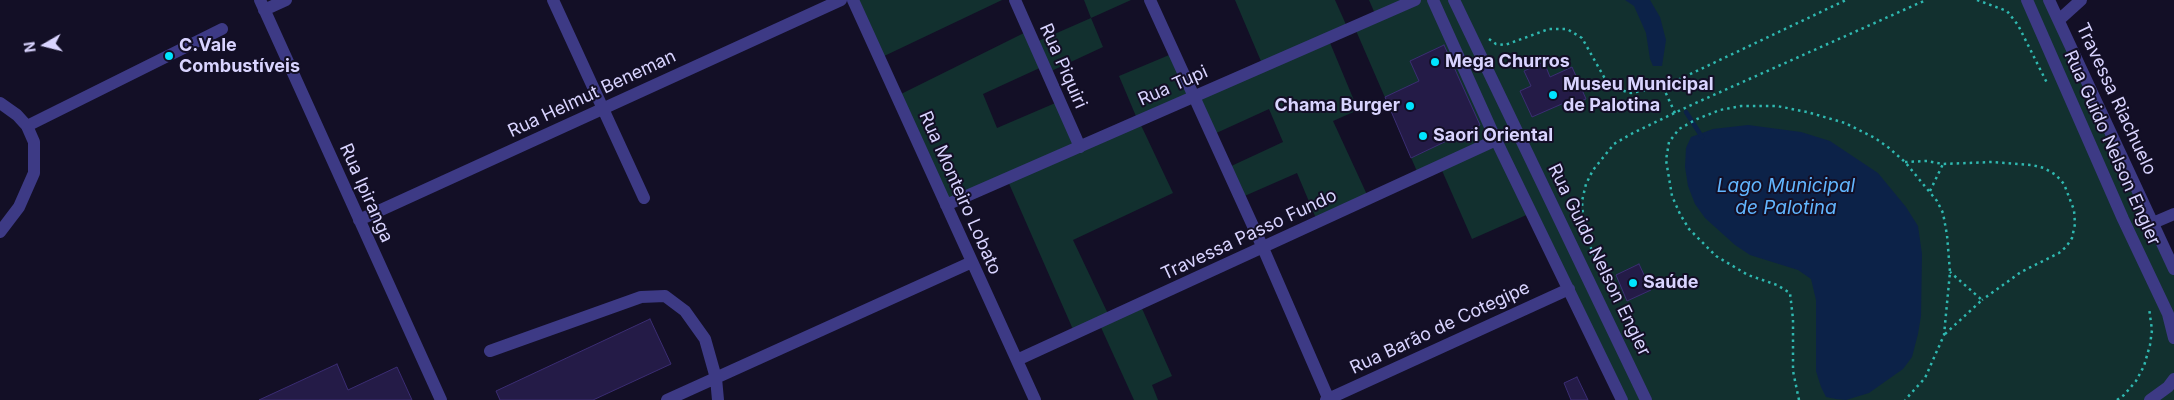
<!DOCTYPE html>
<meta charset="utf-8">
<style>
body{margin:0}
#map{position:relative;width:2174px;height:400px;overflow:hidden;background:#130f26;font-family:Inter,sans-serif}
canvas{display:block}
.north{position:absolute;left:20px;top:20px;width:50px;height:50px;-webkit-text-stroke:4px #130f26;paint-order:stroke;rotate:262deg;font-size:14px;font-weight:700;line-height:20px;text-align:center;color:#d9d4ff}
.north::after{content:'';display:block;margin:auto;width:18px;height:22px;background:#d9d4ff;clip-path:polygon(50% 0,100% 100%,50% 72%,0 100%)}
</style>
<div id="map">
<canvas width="2174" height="400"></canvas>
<div class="north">N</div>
</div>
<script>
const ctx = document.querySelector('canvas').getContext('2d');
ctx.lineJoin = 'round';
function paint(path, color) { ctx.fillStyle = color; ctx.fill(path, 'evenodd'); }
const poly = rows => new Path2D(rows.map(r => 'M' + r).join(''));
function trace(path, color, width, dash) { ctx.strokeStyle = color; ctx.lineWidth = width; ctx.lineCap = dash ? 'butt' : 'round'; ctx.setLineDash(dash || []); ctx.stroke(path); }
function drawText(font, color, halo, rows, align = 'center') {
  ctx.font = font + ' Inter,sans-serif'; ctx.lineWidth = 4; ctx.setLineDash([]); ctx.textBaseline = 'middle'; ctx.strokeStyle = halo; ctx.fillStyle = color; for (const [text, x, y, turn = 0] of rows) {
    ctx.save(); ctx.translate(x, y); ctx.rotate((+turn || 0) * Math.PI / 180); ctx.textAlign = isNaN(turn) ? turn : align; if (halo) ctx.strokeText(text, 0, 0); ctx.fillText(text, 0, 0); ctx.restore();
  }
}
paint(poly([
 [853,0,1002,0,880,58],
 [1084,0,1131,0,1091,18,1103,47,1047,73,1044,66,983,94,997,128,1060,101,1080,146,1138,121,1119,76,1174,53,1194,96,1263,66,1235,0,1335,0,1348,29,1328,38,1358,110,1333,121,1369,199,1318,223,1297,173,1240,198,1227,168,1283,142,1269,109,1212,135,1194,97,1139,121,1173,193,1073,240,1110,318,1140,304,1172,376,1152,385,1158,400,1134,400,1099,323,1075,334,1007,179,946,205,897,96,1028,31,1034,43,1091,18],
 [1369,0,2049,0,2174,269,2174,400,1622,400,1531,213,1472,239,1440,166,1419,176,1354,26,1376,16]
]), '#12302f');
paint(poly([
 [1625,0,1650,0,1660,17,1666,40,1662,66,1653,66,1650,59,1646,33,1634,6],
 [1748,125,1801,132,1830,141,1878,173,1906,207,1918,226,1922,254,1921,316,1918,334,1912,357,1903,369,1869,393,1846,400,1836,399,1826,397,1821,387,1816,371,1816,300,1811,279,1798,270,1750,255,1735,245,1705,218,1695,204,1688,186,1685,167,1686,148,1691,137,1713,129]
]), '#0c2248');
trace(poly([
 [1686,112,1702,137]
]), '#0c2248', 4.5);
const building = poly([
 [1444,45,1480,125,1411,158,1385,97,1419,81,1410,61,1444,45],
 [1544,62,1550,77,1572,67,1586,99,1566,108,1564,103,1532,117,1520,91,1531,86,1524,71,1544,62],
 [1639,264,1651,290,1627,301,1616,275,1639,264],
 [650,319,671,364,593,400,500,400,496,391,650,319],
 [337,364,348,390,397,367,412,400,259,400,337,364],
 [1577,377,1588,400,1571,400,1564,383,1577,377]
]);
paint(building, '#241b47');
trace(building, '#3b2d73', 1);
trace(poly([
 [1977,0,2007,11,2018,25,2048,85],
 [1489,39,1496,44,1505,45,1549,29,1567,29,1582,38,1604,77,1617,89,1631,93,1663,87],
 [1675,113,1663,87,1846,0],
 [1905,162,1927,161,1943,164,1992,162,2032,165,2044,168,2056,175,2064,184,2074,210,2075,224,2072,238,2066,247,2059,253,2021,272,1982,300],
 [1930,191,1943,164],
 [1608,285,1584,233,1582,201,1586,184,1593,170,1614,144,1633,133,1689,106,1926,0],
 [1945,334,1982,300,1950,272],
 [1799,400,1793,371,1793,319,1790,293,1777,285,1748,275,1716,256,1689,229,1680,214,1672,196,1666,160,1669,142,1679,129,1697,119,1720,110,1741,106,1777,106,1807,112,1845,123,1875,138,1889,148,1905,162,1937,201,1943,213,1947,235,1950,272,1944,335,1925,378,1905,400],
 [2117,400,2124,395,2136,381,2144,366,2150,345,2152,330,2149,308]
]), '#2fb8b0', 2.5, [2.5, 4]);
trace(poly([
 [260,0,441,400],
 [553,0,644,198],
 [853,0,1035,400],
 [1015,0,1080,147],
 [1150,0,1263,248,1329,400],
 [1433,0,1496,140,1622,400],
 [1454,0,1646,400],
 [2027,0,2123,219,2168,314,2174,338],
 [2049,0,2174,269],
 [264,10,286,0],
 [2060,19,2081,0],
 [0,103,17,115,27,126,34,142,34,173,19,207,0,232],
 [27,126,222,29],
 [946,205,1415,0],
 [359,220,841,0],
 [2153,223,2174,214],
 [490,351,641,297,665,296,685,311,705,339,716,378,718,400],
 [1017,360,1496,140],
 [667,400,972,262],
 [1326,400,1569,289],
 [2150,400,2168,387,2174,379]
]), '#3d3a85', 12);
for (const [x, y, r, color] of [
 [169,56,5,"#00e5ff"],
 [1435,62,5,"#00e5ff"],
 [1553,95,5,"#00e5ff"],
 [1410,106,5,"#00e5ff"],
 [1423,136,5,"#00e5ff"],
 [1633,283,5,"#00e5ff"]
]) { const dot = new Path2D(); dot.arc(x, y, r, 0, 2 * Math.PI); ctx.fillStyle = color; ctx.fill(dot); trace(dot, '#130f26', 2); }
drawText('bold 18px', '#d9d4ff', '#130f26', [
 ["C.Vale",179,46],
 ["Combustíveis",179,67],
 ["Mega Churros",1445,62],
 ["Museu Municipal",1563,85],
 ["de Palotina",1563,106],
 ["Chama Burger",1400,106,"right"],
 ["Saori Oriental",1433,136],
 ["Saúde",1643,283]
], 'left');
drawText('18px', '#d9d4ff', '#130f26', [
 ["Rua Piquiri",1063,66,66],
 ["Rua Tupi",1173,86,-24],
 ["Rua Helmut Beneman",592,94,-25],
 ["Travessa Riachuelo",2116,99,65],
 ["Rua Guido Nelson Engler",2112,148,66],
 ["Rua Ipiranga",366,193,66],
 ["Rua Monteiro Lobato",960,193,66],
 ["Travessa Passo Fundo",1249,235,-25],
 ["Rua Guido Nelson Engler",1599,260,64],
 ["Rua Barão de Cotegipe",1440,328,-25]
]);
drawText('italic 19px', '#62b6ff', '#130f26', [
 ["Lago Municipal",1786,186],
 ["de Palotina",1786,208]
]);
</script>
